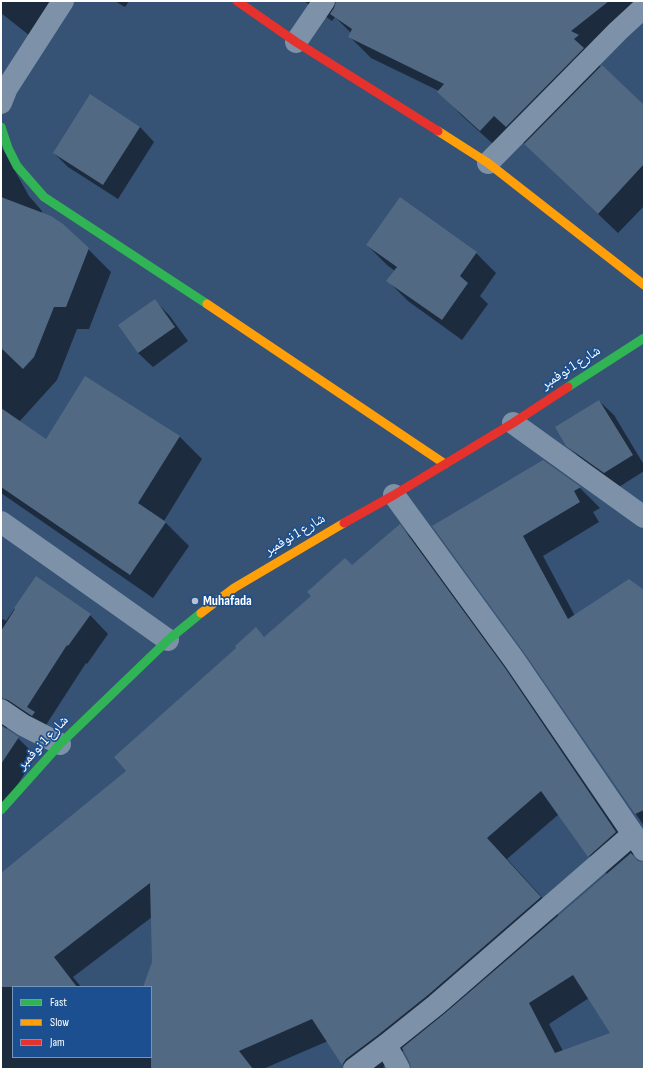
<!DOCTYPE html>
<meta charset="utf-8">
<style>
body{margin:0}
#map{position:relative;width:645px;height:1070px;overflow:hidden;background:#365274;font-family:"Sofia Sans Condensed",sans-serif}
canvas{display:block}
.frame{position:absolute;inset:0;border:2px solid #fff;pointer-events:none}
.legend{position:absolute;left:12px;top:986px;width:140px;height:72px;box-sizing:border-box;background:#1b4f8f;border:1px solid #7695bc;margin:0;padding:5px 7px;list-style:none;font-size:12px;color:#fff}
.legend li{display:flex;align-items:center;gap:8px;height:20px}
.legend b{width:20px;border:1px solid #7695bc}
</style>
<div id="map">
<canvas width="645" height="1070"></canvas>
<div class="frame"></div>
<ul class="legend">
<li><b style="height:5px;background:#30b455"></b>Fast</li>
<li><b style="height:5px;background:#ff9f0a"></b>Slow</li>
<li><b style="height:5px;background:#e5322d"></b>Jam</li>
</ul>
</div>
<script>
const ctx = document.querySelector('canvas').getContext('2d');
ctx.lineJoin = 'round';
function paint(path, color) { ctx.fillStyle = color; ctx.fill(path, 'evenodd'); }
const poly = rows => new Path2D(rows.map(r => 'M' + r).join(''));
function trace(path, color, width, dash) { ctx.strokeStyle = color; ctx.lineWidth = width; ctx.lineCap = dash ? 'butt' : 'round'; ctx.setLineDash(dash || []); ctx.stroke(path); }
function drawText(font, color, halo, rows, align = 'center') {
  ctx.font = font + ' "Sofia Sans Condensed","Noto Naskh Arabic",sans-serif'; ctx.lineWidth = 3.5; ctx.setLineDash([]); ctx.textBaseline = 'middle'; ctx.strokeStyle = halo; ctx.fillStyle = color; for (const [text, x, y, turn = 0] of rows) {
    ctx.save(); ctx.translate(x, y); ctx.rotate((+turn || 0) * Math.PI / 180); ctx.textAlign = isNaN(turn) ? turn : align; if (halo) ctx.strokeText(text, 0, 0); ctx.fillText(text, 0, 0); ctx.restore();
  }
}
paint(poly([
 [1,1,51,1,39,43,1,13],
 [115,1,129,1,125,7],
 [304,1,644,1,595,61,644,107,644,206,618,233,517,137,503,153,460,114,439,91,371,58,349,36,351,33,335,17,332,21],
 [140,127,154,142,118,199,68,167,54,153],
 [1,146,29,196,42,211,42,214,88,249,111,272,89,329,77,329,57,380,19,422,46,440,179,436,202,459,164,521,189,546,153,598,1,493],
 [367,245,476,253,496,273,480,296,488,304,462,340,408,301,388,281,395,271,387,265],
 [154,300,169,315,188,341,153,367,138,353],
 [599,401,614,415,644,465,644,471,619,487,582,460,567,445],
 [543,461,580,488,600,508,593,512,599,522,543,556,575,616,644,591,644,826,526,653,434,526],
 [400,526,420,546,525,690,636,852,632,856,639,862,644,863,644,1069,412,1069,411,1063,404,1050,383,1067,386,1069,348,1069,343,1064,328,1041,263,1069,1,1069,1,874,128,771,238,648,256,629,265,638,352,566],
 [559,814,589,856,607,874,559,916,507,859],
 [152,917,153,962,144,987,151,987,151,1057,13,1057,13,987,81,987,73,977],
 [589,998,612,1033,563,1051,549,1024],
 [37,577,90,615,108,634,87,664,86,663,46,725,9,721,7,728,7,730,18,738,36,756,1,810,1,618,6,621]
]), '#0007');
paint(poly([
 [336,1,609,1,571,31,579,35,574,39,584,48,506,127,494,116,480,131,437,92,444,84,348,37,352,29,330,14,334,8],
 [602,65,644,105,644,164,598,214,524,144],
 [90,94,140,127,103,185,53,153],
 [1,197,51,216,63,224,89,248,66,307,54,307,34,357,23,369,1,348],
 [400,197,477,252,460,276,468,283,442,320,386,281,397,267,366,245],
 [155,299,175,327,138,353,118,325],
 [85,376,180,436,138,503,166,522,130,575,1,487,1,408,46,439],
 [599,400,633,455,604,473,566,446,555,427],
 [543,460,581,487,574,491,580,502,523,536,568,619,629,579,644,590,644,810,635,814,525,654,432,526],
 [400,524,505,668,616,832,588,857,541,791,487,838,541,897,428,995,378,1035,346,1059,342,1065,312,1019,239,1051,253,1069,151,1069,151,987,143,987,152,962,150,883,54,957,77,987,1,987,1,873,126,771,114,757,236,648,235,646,256,627,264,637,311,596,307,592,345,558,352,565],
 [36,576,91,614,68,646,67,645,27,707,35,712,32,716,8,700,1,698,1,631,15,609,14,608],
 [1,725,19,737,1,764],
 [631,853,638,861,644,862,644,1069,411,1069,410,1063,402,1048,444,1014],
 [573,975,610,1033,555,1053,529,1003]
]), '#526984');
trace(poly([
 [296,42,324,1],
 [1,103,7,88,63,1],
 [488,163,618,31,644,7],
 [513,423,644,517],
 [394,495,515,661,644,850],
 [1,522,55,560,168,640],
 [1,710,23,725,60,744],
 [386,1045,399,1069],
 [354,1069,386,1045,436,1005,633,834]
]), '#7d92a8', 22);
trace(poly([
 [1,127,8,148,17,166,44,197,207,304],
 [568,387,644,338],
 [1,810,60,744,168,640,201,613]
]), '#30b455', 9);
trace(poly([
 [438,131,488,163,644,285],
 [207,304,445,464],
 [201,613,234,588,344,523]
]), '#ff9f0a', 9);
trace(poly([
 [237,1,296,42,438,131],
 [344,523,394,495,513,423,568,387]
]), '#e5322d', 9);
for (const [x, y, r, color] of [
 [195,601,4,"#b9c2ce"]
]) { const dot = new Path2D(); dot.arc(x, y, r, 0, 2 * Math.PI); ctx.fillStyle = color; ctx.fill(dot); trace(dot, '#1b4f8f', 1.5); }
drawText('14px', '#fff', '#1b4f8f', [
 ["شارع 1 نوفمبر",571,368,-33],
 ["شارع 1 نوفمبر",295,535,-31],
 ["شارع 1 نوفمبر",43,743,-47]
]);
drawText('bold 14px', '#fff', '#1b4f8f', [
 ["Muhafada",203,601]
], 'left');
</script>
